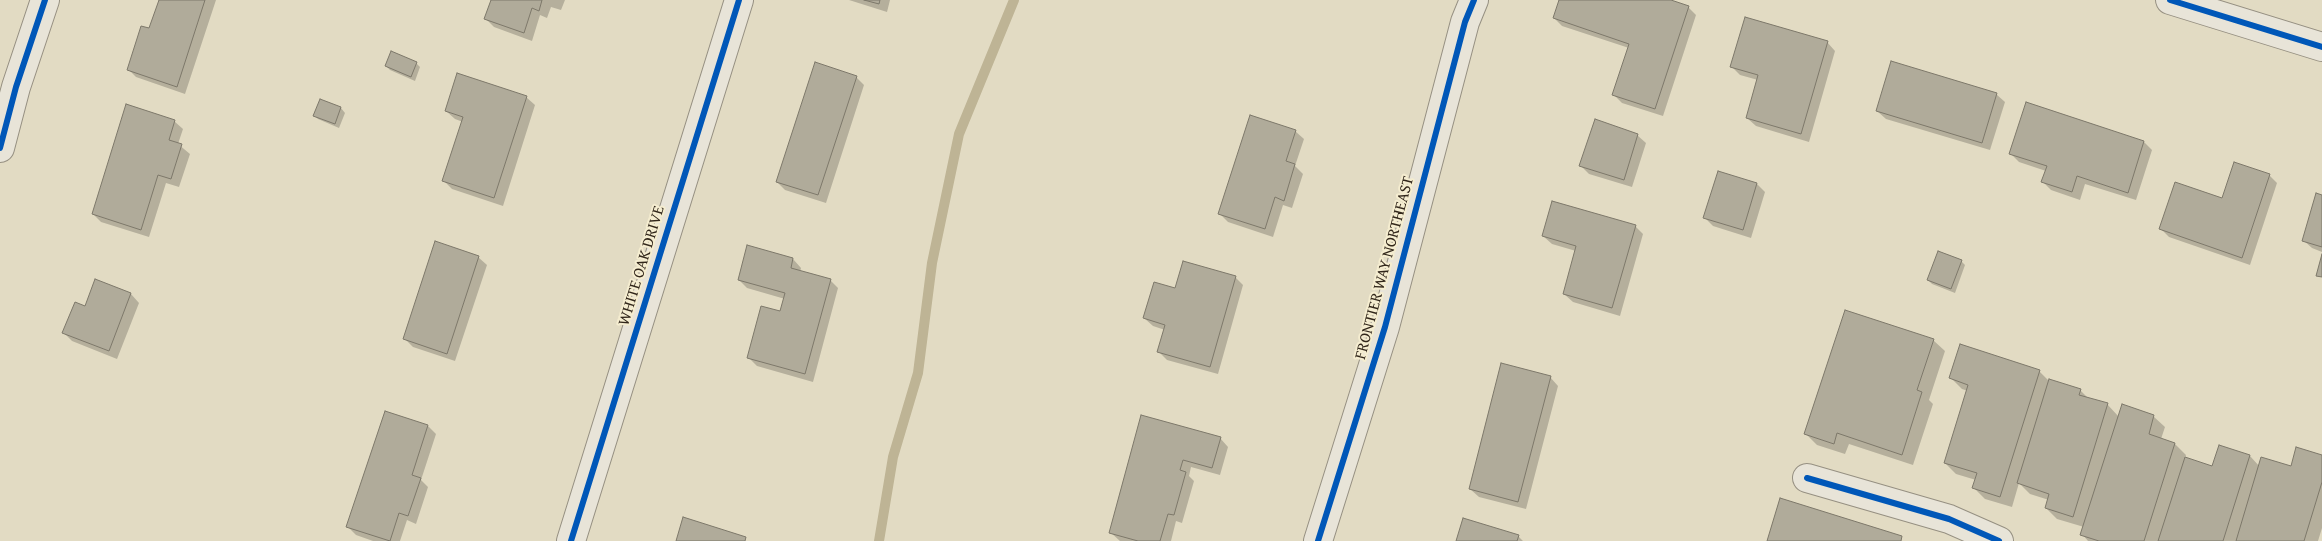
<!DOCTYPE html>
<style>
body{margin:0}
canvas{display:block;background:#e2dbc3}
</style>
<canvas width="2322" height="541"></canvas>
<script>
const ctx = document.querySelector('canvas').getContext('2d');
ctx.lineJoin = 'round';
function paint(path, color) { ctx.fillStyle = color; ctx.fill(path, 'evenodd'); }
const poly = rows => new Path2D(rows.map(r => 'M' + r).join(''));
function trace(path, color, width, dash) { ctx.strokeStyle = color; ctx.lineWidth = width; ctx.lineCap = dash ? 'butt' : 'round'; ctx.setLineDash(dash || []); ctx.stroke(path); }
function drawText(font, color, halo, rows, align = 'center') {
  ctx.font = font + ' "Gentium Book Plus",serif'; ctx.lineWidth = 4; ctx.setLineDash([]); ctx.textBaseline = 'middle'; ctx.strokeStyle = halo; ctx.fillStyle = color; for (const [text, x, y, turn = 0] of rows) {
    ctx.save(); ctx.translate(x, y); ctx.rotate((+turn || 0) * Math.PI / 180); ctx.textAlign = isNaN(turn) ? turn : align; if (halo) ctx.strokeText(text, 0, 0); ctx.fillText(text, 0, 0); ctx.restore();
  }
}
paint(poly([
 [160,0,216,0,185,94,136,77,128,69,150,30],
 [492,0,565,0,561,10,551,7,547,18,540,15,532,41,494,27,486,19],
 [849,0,890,0,887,12],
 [1560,0,1667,0,1688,7,1696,15,1663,116,1622,103,1614,95,1629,48,1562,26,1554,18],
 [1827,42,1835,51,1809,142,1756,126,1747,118,1758,80,1740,75,1732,67],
 [416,63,420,67,415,81,390,70,386,66],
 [856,77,864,85,826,203,785,190,777,182],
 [1996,94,2005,102,1990,150,1886,119,1877,111],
 [526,97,535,105,503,206,452,189,444,181,463,122,455,119,446,111],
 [320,100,341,108,345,113,339,128,318,119,314,115],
 [2027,104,2144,142,2152,150,2136,200,2085,184,2080,200,2051,190,2043,182,2046,171,2019,162,2011,154],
 [174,121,183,129,178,144,190,154,179,187,166,183,149,237,101,222,93,214],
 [1295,131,1304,139,1295,166,1303,174,1292,208,1283,205,1273,237,1228,222,1220,214],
 [1637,135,1646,143,1632,187,1589,174,1581,166],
 [1719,172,1757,184,1765,192,1751,238,1713,226,1705,218],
 [2269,175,2277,183,2250,265,2169,237,2161,229,2223,200],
 [2322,196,2322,252,2312,248,2303,240],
 [1635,226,1643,234,1620,316,1573,302,1564,294,1576,251,1552,244,1543,236],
 [748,247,793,259,801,268,800,272,830,280,838,288,813,382,757,366,748,357,781,313,785,299,747,288,739,280],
 [478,257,487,265,455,361,413,347,404,338],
 [1961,261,1965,265,1955,293,1932,284,1928,280],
 [1235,277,1243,285,1218,374,1167,360,1159,352,1165,330,1153,326,1144,318,1176,290],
 [96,281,131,294,139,303,117,359,72,341,64,333,86,307],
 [1933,340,1945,351,1929,400,1933,404,1913,465,1849,444,1845,454,1817,445,1806,434],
 [2039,371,2049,381,2080,390,2089,399,2107,404,2119,417,2153,416,2165,427,2161,439,2175,444,2186,455,2185,458,2213,467,2220,447,2250,456,2260,467,2291,468,2322,457,2322,528,2318,541,2088,541,2082,534,2084,527,2057,519,2046,508,2049,500,2030,494,2019,483,2012,507,1985,499,1974,488,1976,480,1956,474,1945,463,1968,391,1962,389,1951,378],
 [1550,377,1558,386,1526,509,1479,497,1470,489],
 [1142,417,1220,438,1228,447,1220,475,1191,467,1189,476,1194,481,1182,523,1176,521,1171,541,1120,541,1110,532],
 [428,426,436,434,421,480,428,487,416,524,407,520,400,541,373,541,356,535,348,527],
 [1518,536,1523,541,1458,541]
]), '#0003');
trace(poly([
 [879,541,893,457,918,373,932,263,959,134,1014,0]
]), '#beb495', 10);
const building = poly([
 [159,0,205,0,177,87,127,70,141,26,149,28,159,0],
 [491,0,542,0,539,11,532,8,524,33,484,19,491,0],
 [864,0,880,0,879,4,864,0],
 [1559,0,1671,0,1689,6,1655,109,1612,95,1629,44,1553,18,1559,0],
 [1745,17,1828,41,1801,134,1746,118,1758,75,1730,67,1745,17],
 [391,51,417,62,411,77,385,66,391,51],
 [1891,61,1997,93,1982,143,1876,111,1891,61],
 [815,62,857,76,818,195,776,182,815,62],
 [457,73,527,96,494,198,442,181,463,117,445,111,457,73],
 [320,99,341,107,335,124,313,116,320,99],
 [2026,102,2144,141,2128,193,2077,176,2072,192,2041,182,2047,166,2009,154,2026,102],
 [126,104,175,120,169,140,182,144,171,179,158,175,141,230,92,214,126,104],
 [1250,115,1296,130,1286,161,1295,164,1284,201,1275,197,1265,229,1218,214,1250,115],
 [1595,119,1638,134,1624,180,1579,166,1595,119],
 [2234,162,2270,174,2242,258,2159,229,2175,182,2222,198,2234,162],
 [1718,171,1757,183,1743,230,1703,218,1718,171],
 [2316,193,2322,195,2322,247,2302,241,2316,193],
 [1552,201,1636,225,1612,308,1563,294,1576,246,1542,236,1552,201],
 [435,241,479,256,447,354,403,339,435,241],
 [747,245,793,258,791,268,831,279,805,374,747,358,761,306,780,311,785,293,738,280,747,245],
 [1938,251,1962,260,1951,289,1927,280,1938,251],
 [2322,254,2322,277,2316,276,2322,254],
 [1183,261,1236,276,1210,367,1157,352,1165,325,1143,318,1154,282,1175,288,1183,261],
 [95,279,131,293,109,351,62,333,75,302,85,306,95,279],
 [1845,310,1934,339,1917,390,1922,392,1902,455,1837,433,1834,444,1804,434,1845,310],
 [1960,344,2040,370,2000,497,1972,488,1977,473,1944,463,1968,385,1949,378,1960,344],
 [1501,363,1551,376,1518,502,1469,489,1501,363],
 [2049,379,2081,389,2079,395,2108,403,2073,517,2045,508,2049,494,2017,483,2049,379],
 [2122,404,2154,415,2149,434,2175,443,2144,541,2099,541,2080,535,2122,404],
 [385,411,428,425,412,475,421,478,408,516,399,513,390,541,346,527,385,411],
 [1141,415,1221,437,1212,468,1183,460,1180,470,1186,472,1174,515,1168,514,1160,541,1138,541,1109,533,1141,415],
 [2219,445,2250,455,2223,541,2158,541,2185,457,2212,466,2219,445],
 [2296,447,2322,455,2322,482,2304,541,2236,541,2261,457,2291,466,2296,447],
 [1780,498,1902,536,1901,541,1767,541,1780,498],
 [683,517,746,537,745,541,676,541,683,517],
 [1463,518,1519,535,1517,541,1456,541,1463,518]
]);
paint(building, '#b0ab9a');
trace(building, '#7d786a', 1);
const minor = poly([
 [2170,0,2322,47],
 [0,148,16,87,45,0],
 [1807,478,1949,519,1999,541],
 [571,541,739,0],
 [1318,541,1385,327,1465,22,1474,0]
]);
trace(minor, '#969082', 30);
trace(minor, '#e8e4d8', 28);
trace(poly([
 [2170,0,2322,47],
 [0,148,16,87,45,0],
 [1807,478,1949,519,1999,541],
 [571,541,739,0],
 [1318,541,1385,327,1465,22,1474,0]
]), '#0057b8', 6);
drawText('16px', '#32271b', '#f5edd0', [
 ["WHITE OAK DRIVE",642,266,-73],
 ["FRONTIER WAY NORTHEAST",1385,268,-75]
]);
</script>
